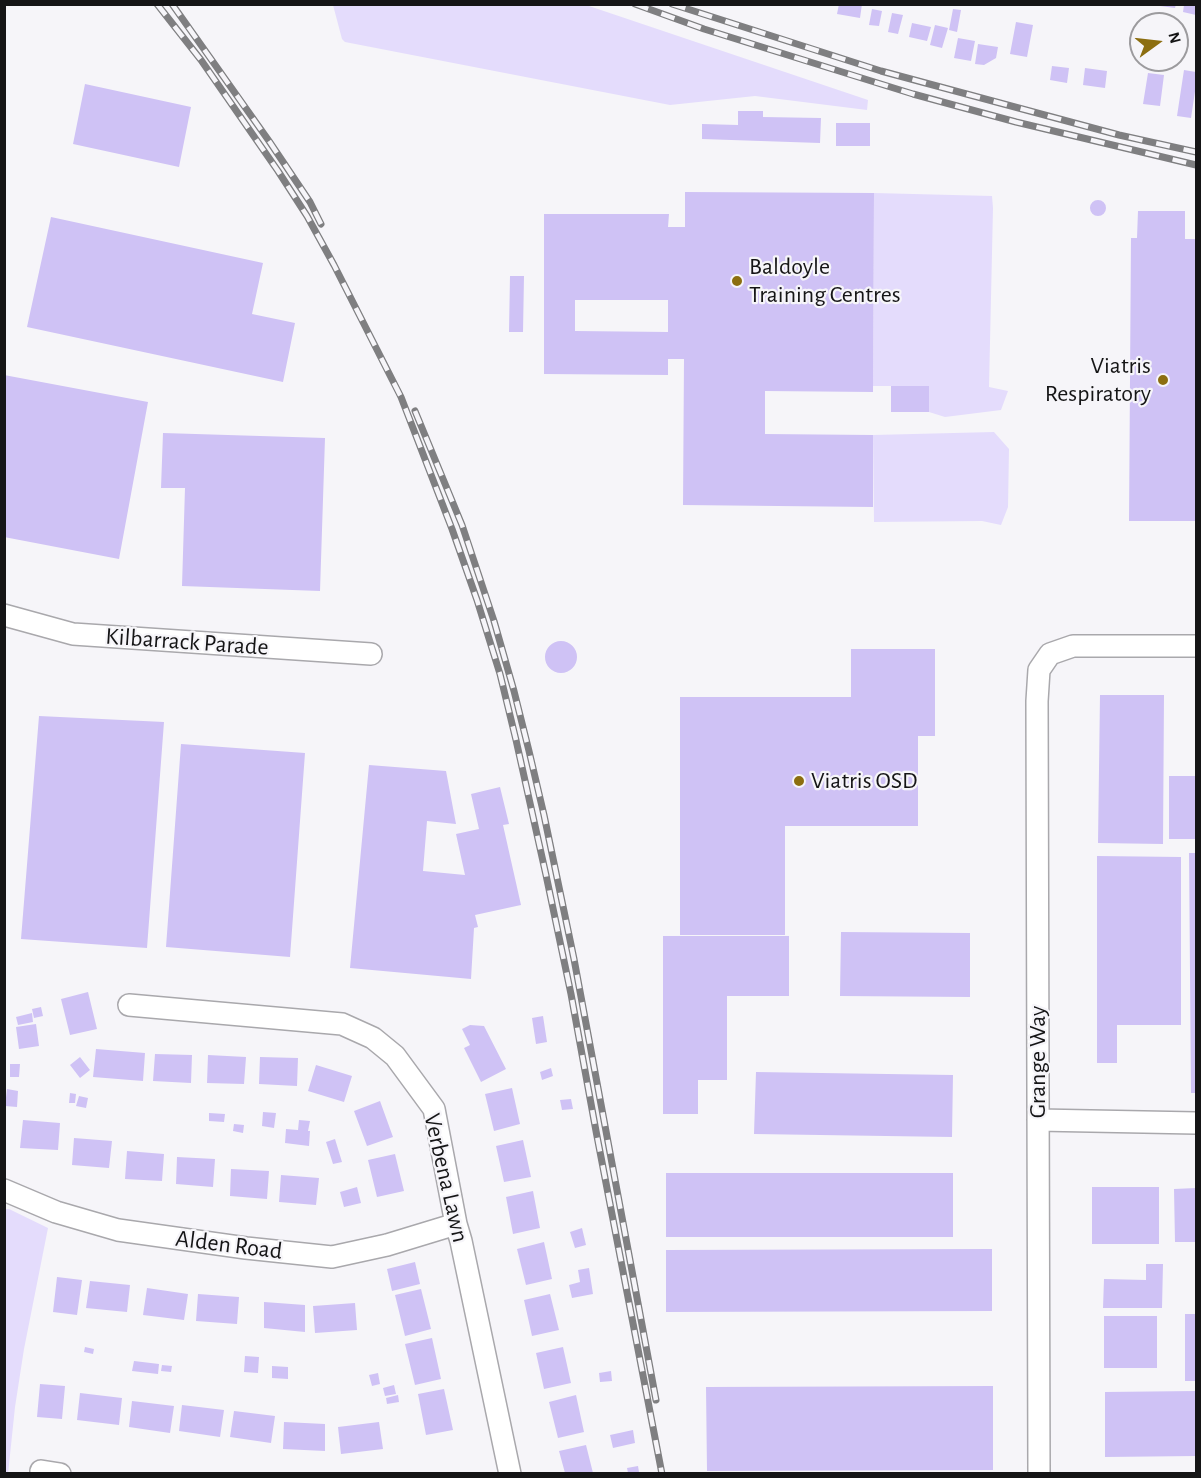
<!DOCTYPE html>
<style>
body{margin:0}
#map{position:relative;width:1201px;height:1478px;overflow:hidden;background:#f6f5f9;font-family:"Alegreya Sans",sans-serif}
canvas{display:block}
.frame{position:absolute;inset:0;border:6px solid #151516;pointer-events:none}
.north{position:absolute;left:1129px;top:12px;width:60px;height:60px;box-sizing:border-box;background:#f6f5f9;border:2px solid #9c9b9e;border-radius:50%;rotate:75deg;font-size:16px;font-weight:700;line-height:24px;text-align:center;color:#151516}
.north::after{content:'';display:block;margin:auto;width:21px;height:27px;background:#8c6e10;clip-path:polygon(50% 0,100% 100%,50% 72%,0 100%)}
</style>
<div id="map">
<canvas width="1201" height="1478"></canvas>
<div class="frame"></div>
<div class="north">N</div>
</div>
<script>
const ctx = document.querySelector('canvas').getContext('2d');
ctx.lineJoin = 'round';
function paint(path, color) { ctx.fillStyle = color; ctx.fill(path, 'evenodd'); }
const poly = rows => new Path2D(rows.map(r => 'M' + r).join(''));
function trace(path, color, width, dash) { ctx.strokeStyle = color; ctx.lineWidth = width; ctx.lineCap = dash ? 'butt' : 'round'; ctx.setLineDash(dash || []); ctx.stroke(path); }
function drawText(font, color, halo, rows, align = 'center') {
  ctx.font = font + ' "Alegreya Sans",sans-serif'; ctx.lineWidth = 4.5; ctx.setLineDash([]); ctx.textBaseline = 'middle'; ctx.strokeStyle = halo; ctx.fillStyle = color; for (const [text, x, y, turn = 0] of rows) {
    ctx.save(); ctx.translate(x, y); ctx.rotate((+turn || 0) * Math.PI / 180); ctx.textAlign = isNaN(turn) ? turn : align; if (halo) ctx.strokeText(text, 0, 0); ctx.fillText(text, 0, 0); ctx.restore();
  }
}
paint(poly([
 [333,5,586,5,868,100,867,110,755,96,670,105,345,42,342,39],
 [874,193,992,196,993,208,989,387,1008,391,1001,410,945,417,929,412,928,386,873,386],
 [994,432,1009,449,1008,507,1001,525,982,521,874,522,873,435],
 [4,1209,9,1209,48,1228,24,1349,15,1407,8,1474,4,1473]
]), '#e4dcfc');
paint(poly([
 [839,4,862,4,860,18,837,14],
 [1160,4,1176,4,1175,8,1160,6],
 [1184,5,1196,5,1196,15,1183,12],
 [872,9,882,11,879,26,869,25],
 [953,9,961,10,957,32,949,30],
 [892,13,903,15,898,34,888,32],
 [1016,22,1033,25,1027,57,1010,54],
 [912,23,931,27,927,41,909,37],
 [935,25,948,28,942,48,930,45],
 [958,38,975,41,971,61,954,58],
 [978,44,998,47,996,58,984,65,975,64],
 [1052,66,1069,68,1067,83,1050,80],
 [1085,68,1107,71,1105,88,1083,85],
 [1184,70,1196,72,1196,85,1191,118,1177,116],
 [1148,73,1164,75,1160,106,1143,104],
 [85,84,191,107,179,167,73,144],
 [738,111,763,111,763,117,821,118,820,143,702,139,702,124,738,125],
 [836,123,870,123,870,146,836,146],
 [685,192,874,193,873,392,765,391,765,434,873,435,873,507,683,505,684,359,668,359,668,375,544,374,544,214,669,214,668,227,685,227],
 [575,300,668,300,668,332,575,331],
 '1090 208a8 8 0 1 1 16 0a8 8 0 1 1-16 0Z',
 [1138,211,1185,211,1185,239,1196,239,1196,521,1129,521,1131,238,1137,238],
 [51,217,263,263,252,314,295,323,283,382,27,327],
 [510,276,524,276,523,332,509,332],
 [4,375,148,402,119,559,4,537],
 [891,386,929,386,929,412,891,412],
 [163,433,325,438,320,591,182,586,185,488,161,488],
 '545 657a16 16 0 1 1 32 0a16 16 0 1 1-32 0Z',
 [851,649,935,649,935,736,918,736,918,826,785,826,785,935,680,935,680,697,851,697],
 [1100,695,1164,695,1163,844,1098,843],
 [39,716,164,722,147,948,21,939],
 [181,744,305,753,290,957,166,947],
 [369,765,446,771,456,824,427,821,423,871,465,875,456,834,479,829,471,794,500,787,509,824,503,825,521,905,475,915,478,927,474,928,471,979,350,968],
 [1169,776,1196,776,1196,839,1169,839],
 [1189,853,1196,853,1196,1093,1191,1093],
 [1097,856,1181,857,1181,1025,1117,1025,1117,1063,1097,1063],
 [841,932,970,933,970,997,840,996],
 [663,936,789,936,789,996,727,996,727,1080,698,1080,698,1114,663,1114],
 [88,992,97,1029,70,1035,61,999],
 [41,1007,43,1016,34,1018,32,1009],
 [32,1013,33,1022,18,1025,16,1017],
 [543,1016,547,1042,536,1044,532,1018],
 [36,1024,39,1046,19,1049,16,1027],
 [470,1025,484,1026,506,1069,481,1082,464,1048,470,1045,462,1029],
 [96,1049,145,1053,143,1081,93,1077],
 [155,1054,192,1055,191,1083,153,1081],
 [208,1055,246,1057,244,1084,207,1083],
 [80,1057,90,1070,80,1078,70,1065],
 [260,1057,298,1058,297,1086,259,1084],
 [10,1064,20,1064,19,1077,10,1077],
 [316,1065,352,1076,344,1102,308,1091],
 [551,1068,553,1076,542,1080,540,1072],
 [756,1072,953,1075,952,1137,754,1134],
 [512,1088,520,1124,494,1131,485,1094],
 [7,1089,18,1091,17,1107,5,1106],
 [70,1093,76,1094,75,1103,69,1103],
 [79,1096,88,1098,86,1108,76,1106],
 [571,1099,573,1109,562,1110,560,1100],
 [380,1101,393,1137,367,1146,354,1111],
 [263,1112,276,1113,274,1128,262,1126],
 [209,1113,225,1114,224,1122,209,1121],
 [23,1120,60,1123,58,1150,20,1148],
 [299,1120,310,1121,308,1131,310,1131,309,1146,285,1143,286,1129,298,1130],
 [234,1124,244,1125,243,1133,233,1131],
 [74,1138,112,1141,109,1168,72,1165],
 [335,1139,342,1162,333,1164,326,1142],
 [523,1140,531,1177,504,1182,496,1146],
 [127,1151,164,1154,162,1181,125,1179],
 [395,1154,404,1191,377,1197,368,1160],
 [177,1157,215,1159,213,1187,176,1184],
 [231,1169,269,1171,267,1199,230,1196],
 [666,1173,953,1173,953,1237,666,1237],
 [281,1175,319,1178,316,1205,279,1202],
 [357,1187,361,1203,344,1207,340,1192],
 [1092,1187,1159,1187,1159,1244,1092,1244],
 [1196,1188,1196,1242,1175,1242,1174,1189],
 [533,1191,540,1228,513,1234,506,1197],
 [582,1228,586,1245,575,1248,570,1232],
 [544,1242,552,1279,526,1285,517,1249],
 [992,1249,992,1311,666,1312,666,1250],
 [415,1262,420,1284,392,1291,387,1269],
 [1146,1264,1163,1264,1162,1308,1103,1308,1104,1279,1146,1280],
 [589,1268,593,1294,572,1298,569,1285,580,1282,578,1270],
 [57,1277,82,1280,77,1315,53,1312],
 [90,1281,130,1285,127,1312,86,1308],
 [147,1288,188,1294,184,1320,143,1315],
 [421,1289,431,1329,405,1336,395,1295],
 [198,1294,239,1297,237,1324,196,1321],
 [550,1294,559,1330,532,1336,524,1300],
 [264,1302,305,1305,305,1332,264,1328],
 [355,1303,357,1330,315,1333,313,1306],
 [1185,1314,1196,1314,1196,1381,1185,1381],
 [1104,1316,1157,1316,1157,1368,1104,1368],
 [432,1338,441,1379,415,1385,405,1344],
 [85,1347,94,1349,93,1354,84,1352],
 [563,1347,571,1383,544,1389,536,1353],
 [245,1356,259,1357,258,1373,244,1372],
 [134,1361,159,1364,158,1374,132,1371],
 [162,1365,172,1366,171,1372,161,1371],
 [272,1366,288,1367,288,1379,272,1378],
 [611,1371,612,1381,600,1382,599,1373],
 [378,1373,380,1384,372,1386,369,1375],
 [40,1384,65,1386,62,1419,37,1417],
 [394,1385,396,1394,385,1396,383,1388],
 [993,1386,993,1470,707,1471,706,1387],
 [444,1389,453,1430,426,1435,418,1394],
 [1196,1391,1196,1456,1105,1457,1105,1392],
 [80,1393,122,1398,119,1425,77,1420],
 [398,1395,399,1402,387,1404,386,1398],
 [576,1395,584,1432,558,1438,549,1402],
 [132,1401,174,1406,170,1433,129,1427],
 [182,1405,224,1410,220,1437,179,1431],
 [234,1411,275,1416,271,1443,230,1437],
 [284,1422,325,1424,325,1451,283,1449],
 [379,1422,383,1449,341,1454,338,1427],
 [633,1430,635,1443,613,1448,610,1435],
 [586,1445,593,1473,565,1473,559,1451],
 [638,1466,639,1472,628,1473,627,1468]
]), '#cfc2f5');
const street = poly([
 [4,615,73,634,371,654],
 [129,1005,342,1024,373,1038,395,1056,434,1109,456,1224,461,1241,510,1474],
 [1038,1120,1196,1123],
 [4,1190,56,1212,118,1230,246,1248,332,1257,387,1245,456,1224],
 [41,1471,60,1474],
 [1039,1474,1037,701,1039,670,1050,654,1073,646,1196,646]
]);
trace(street, '#a9a8ac', 24);
trace(street, '#fff', 21);
const rail = poly([
 [157,4,201,60,278,171,307,216,334,265,401,397,452,529,477,600,500,674,516,740,546,875,571,994,596,1131,662,1474],
 [172,4,269,141,310,202,321,224],
 [635,4,704,29,913,94,1016,122,1196,165],
 [672,4,881,71,1119,135,1196,152],
 [415,411,462,525,494,621,514,691,529,751,544,815,574,959,656,1400]
]);
trace(rail, '#7f7f81', 7);
trace(rail, '#f6f5f9', 4.5, [14]);
for (const [x, y, r, color] of [
 [737,281,6,"#8c6e10"],
 [1163,380,6,"#8c6e10"],
 [799,781,6,"#8c6e10"]
]) { const dot = new Path2D(); dot.arc(x, y, r, 0, 2 * Math.PI); ctx.fillStyle = color; ctx.fill(dot); trace(dot, '#f6f5f9', 2); }
drawText('24px', '#151516', '#f6f5f9', [
 ["Baldoyle",749,267],
 ["Training Centres",749,295],
 ["Viatris",1151,366,"right"],
 ["Respiratory",1151,394,"right"],
 ["Viatris OSD",811,781]
], 'left');
drawText('24px', '#151516', '#f6f5f9', [
 ["Kilbarrack Parade",187,642,4],
 ["Grange Way",1038,1062,-90],
 ["Verbena Lawn",446,1178,77],
 ["Alden Road",229,1245,7]
]);
</script>
